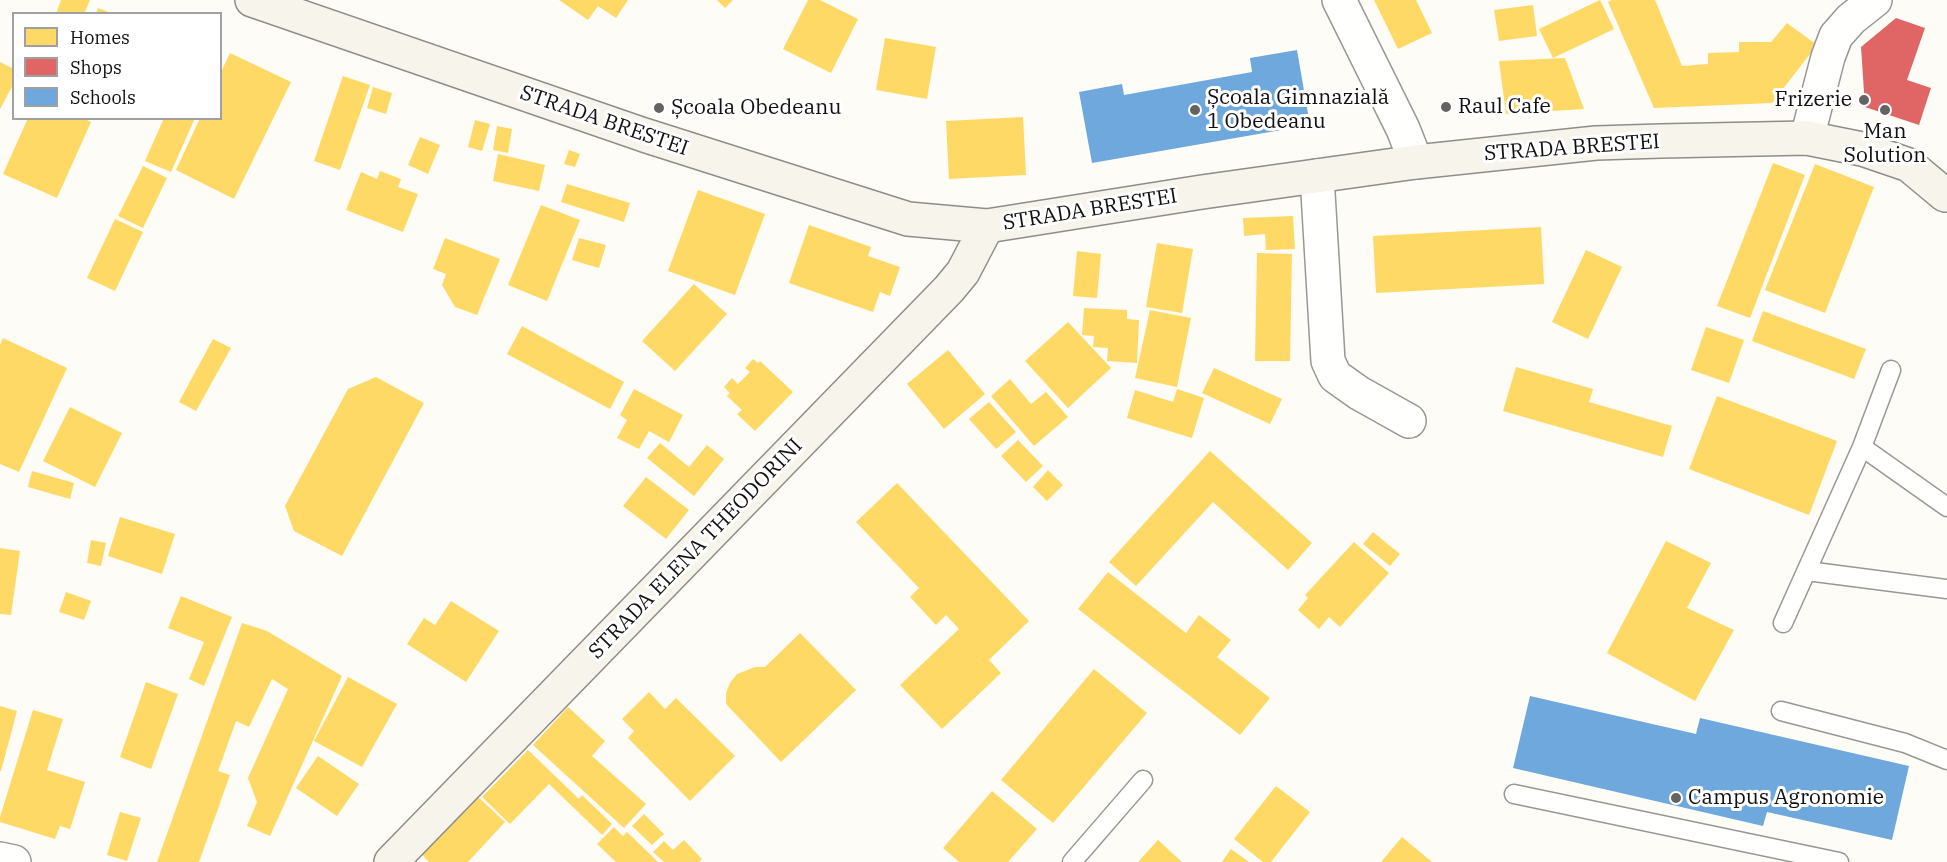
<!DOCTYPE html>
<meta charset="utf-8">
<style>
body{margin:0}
#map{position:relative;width:1947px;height:862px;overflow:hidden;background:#fdfcf7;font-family:"IBM Plex Serif",serif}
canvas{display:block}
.legend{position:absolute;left:12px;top:12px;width:210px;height:108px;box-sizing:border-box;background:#fff;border:2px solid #a0a0a0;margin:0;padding:8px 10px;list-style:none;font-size:18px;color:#111}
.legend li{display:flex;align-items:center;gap:12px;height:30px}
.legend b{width:30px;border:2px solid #a0a0a0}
</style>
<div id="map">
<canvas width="1947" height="862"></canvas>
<ul class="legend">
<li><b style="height:16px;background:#ffd966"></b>Homes</li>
<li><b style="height:16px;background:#e06666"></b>Shops</li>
<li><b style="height:16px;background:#6fa8dc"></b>Schools</li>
</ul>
</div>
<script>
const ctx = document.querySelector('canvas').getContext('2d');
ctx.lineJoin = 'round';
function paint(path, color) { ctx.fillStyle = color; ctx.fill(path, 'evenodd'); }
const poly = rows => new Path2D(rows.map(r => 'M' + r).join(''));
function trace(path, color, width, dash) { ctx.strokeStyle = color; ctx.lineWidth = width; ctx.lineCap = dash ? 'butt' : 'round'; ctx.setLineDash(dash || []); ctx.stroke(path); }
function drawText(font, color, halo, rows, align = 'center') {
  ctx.font = font + ' "IBM Plex Serif",serif'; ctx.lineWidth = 6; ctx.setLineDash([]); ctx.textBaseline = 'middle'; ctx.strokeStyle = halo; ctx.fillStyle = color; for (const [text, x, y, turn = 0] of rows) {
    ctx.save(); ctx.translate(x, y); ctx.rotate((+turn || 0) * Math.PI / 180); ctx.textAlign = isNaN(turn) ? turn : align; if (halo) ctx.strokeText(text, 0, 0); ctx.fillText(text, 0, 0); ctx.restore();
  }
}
paint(poly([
 [61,0,90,0,84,14,56,14],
 [559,0,628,0,616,18,598,6,588,20],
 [717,0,733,0,725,8],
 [808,0,820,0,858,19,831,73,783,49],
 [1374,0,1416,0,1432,33,1398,49],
 [1600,0,1614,29,1553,58,1539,29],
 [1612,0,1655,0,1682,66,1708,64,1708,53,1739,52,1739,42,1771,42,1787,23,1817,45,1772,103,1654,108,1608,2],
 [1533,5,1537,36,1499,41,1494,10],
 [98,8,111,13,111,14,96,14],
 [885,38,936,47,927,99,876,90],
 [230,53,291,82,234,199,176,170,200,118,220,118,220,74],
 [1565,58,1584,109,1506,114,1499,61],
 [0,62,14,69,14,83,0,109],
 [343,76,370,85,340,170,314,161],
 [373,87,392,93,386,114,367,108],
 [1023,117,1026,175,949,179,946,121],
 [28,118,83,118,91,122,57,198,3,174],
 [164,118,195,118,171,172,145,161],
 [475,120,490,124,482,151,468,147],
 [497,126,512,129,508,153,493,150],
 [420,137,440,145,428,174,408,165],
 [569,150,580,154,575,167,564,164],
 [498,154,545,165,539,191,493,181],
 [1773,163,1805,175,1750,318,1717,306],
 [1815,164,1874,187,1825,313,1765,290],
 [143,166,167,178,143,228,118,216],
 [380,171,401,179,398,187,418,194,403,232,346,210,361,172,377,179],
 [567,184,630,203,624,222,561,202],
 [698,190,765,214,735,295,668,271],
 [541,205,580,220,547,301,508,285],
 [1293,216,1295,249,1266,250,1265,234,1244,236,1243,218],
 [115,219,143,232,115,291,87,278],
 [809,225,871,247,868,256,900,267,890,296,880,292,873,312,789,283],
 [1541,227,1544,284,1376,293,1373,236],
 [445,238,500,259,477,315,455,307,442,285,446,274,433,269],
 [579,238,606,245,599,268,572,260],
 [1157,243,1193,249,1182,313,1146,307],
 [1586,250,1622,267,1588,339,1552,322],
 [1077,251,1101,254,1097,298,1073,296],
 [1257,253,1292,254,1290,361,1255,361],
 [694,284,727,314,675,371,642,341],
 [1084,308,1127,310,1127,319,1139,320,1137,363,1107,361,1108,348,1093,347,1094,336,1082,335],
 [1150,310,1191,318,1177,387,1135,378],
 [1763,311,1866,349,1854,379,1752,341],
 [1068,322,1111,368,1068,408,1025,361],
 [522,326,624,382,610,409,507,354],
 [1706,327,1744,340,1729,383,1691,370],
 [3,338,67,368,19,472,0,464,0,345],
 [213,339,231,348,196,411,179,402],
 [948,350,985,394,944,429,907,384],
 [753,359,758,363,760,361,793,392,755,431,737,414,742,410,727,396,730,393,724,387,732,378,738,384,750,372,745,368],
 [1516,367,1593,389,1589,402,1672,426,1663,457,1503,411],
 [1214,368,1282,399,1270,424,1202,393],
 [376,377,424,403,342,556,294,531,285,506,348,389],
 [1010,379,1031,404,1046,392,1068,417,1034,446,991,396],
 [634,389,683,415,669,442,649,431,639,449,617,438,627,420,620,415],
 [1177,389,1204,398,1192,438,1127,418,1135,390,1173,402],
 [1717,396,1837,441,1809,515,1689,469],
 [989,402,1016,432,996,449,969,419],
 [70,407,122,433,95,487,43,461],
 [1018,440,1043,466,1026,482,1001,456],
 [660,443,689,467,707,445,724,459,694,496,647,458],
 [1210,451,1312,543,1288,570,1213,502,1136,586,1109,562],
 [1048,470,1063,485,1047,501,1033,487],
 [32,471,74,483,70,499,28,487],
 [646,477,689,510,666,539,623,506],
 [897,483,1029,621,989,660,1001,673,942,729,900,685,959,629,946,615,936,625,910,597,919,588,856,522],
 [120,517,175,534,162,574,108,556],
 [1373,532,1400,554,1390,566,1363,544],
 [91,540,106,543,101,566,87,563],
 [1666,541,1711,563,1687,608,1734,630,1695,701,1607,653],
 [1354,542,1389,573,1340,627,1329,617,1319,629,1298,610,1308,598,1305,595],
 [0,548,20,551,11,615,0,614],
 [1108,572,1186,633,1199,615,1231,640,1217,657,1270,698,1240,735,1078,609],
 [66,592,91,601,84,620,59,612],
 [181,596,232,617,204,686,189,679,204,642,168,628],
 [451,601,499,631,466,682,407,644,424,618,435,625],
 [242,623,267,631,342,676,270,836,247,826,257,802,248,778,288,689,272,679,249,727,236,721,218,771,230,775,199,862,157,862],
 [800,633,856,690,781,762,726,704,726,693,730,683,737,674,755,667,765,667],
 [1094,669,1147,713,1053,823,1001,780],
 [348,677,397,704,362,767,314,741],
 [146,682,178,694,151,769,120,757],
 [649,692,665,709,676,698,735,756,690,801,628,738,634,731,622,719],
 [0,706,17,711,1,771,0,771],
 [568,707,605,741,592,756,646,804,624,828,533,745],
 [33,710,63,719,47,770,85,782,70,829,60,826,55,839,0,822,0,817],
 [528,750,579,799,582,795,612,824,602,835,549,784,510,824,482,797],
 [318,756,359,784,337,816,296,788],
 [1276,786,1310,812,1271,862,1263,862,1234,839],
 [992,791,1037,829,1008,862,959,862,943,848],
 [477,796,505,822,468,862,429,862,422,855],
 [120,812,141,818,127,861,107,855],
 [644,814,664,834,652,845,632,826],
 [614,827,623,836,627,832,658,862,616,862,597,844],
 [1402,837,1432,862,1381,862],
 [684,840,702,859,699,862,664,862,653,852,664,841,673,850],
 [1158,840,1182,862,1138,862],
 [1231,849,1249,862,1222,862]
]), '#ffd966');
paint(poly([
 [1896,18,1925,28,1907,80,1931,88,1919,125,1865,107,1861,47]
]), '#e06666');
paint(poly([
 [1297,50,1310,125,1092,163,1079,92,1122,84,1124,95,1252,72,1250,58],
 [1530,696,1696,734,1700,718,1909,766,1892,840,1767,812,1763,826,1513,768]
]), '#6fa8dc');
const service = poly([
 [1862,447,1947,507],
 [1807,571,1947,589],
 [1783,623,1862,447,1891,370],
 [1781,711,1905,743,1947,760],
 [1514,794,1839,862],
 [1072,862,1143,780]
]);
const minor = poly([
 [1807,138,1828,57,1836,36,1851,19,1875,0],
 [1317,176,1328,361,1335,376,1359,393,1409,421]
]);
const tertiary = poly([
 [1339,0,1403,129,1416,162],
 [0,859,14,862]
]);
const secondary = poly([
 [252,0,644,135,908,219,987,226,1202,192,1416,162,1596,143,1661,141,1807,138,1862,149,1909,165,1945,195,1947,194],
 [391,862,949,289,963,272,987,226]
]);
trace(service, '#979795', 21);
trace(minor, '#979795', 36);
trace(tertiary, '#979795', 36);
trace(secondary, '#8e8d8b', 36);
trace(service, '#fffffe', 18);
trace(minor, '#fffffe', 33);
trace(tertiary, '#fffffe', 33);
trace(secondary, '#f6f4eb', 33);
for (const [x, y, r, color] of [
 [1864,100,6,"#646362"],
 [1446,107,6,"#646362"],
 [659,108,6,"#646362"],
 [1195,110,6,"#646362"],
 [1885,110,6,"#646362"],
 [1676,798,6,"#646362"]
]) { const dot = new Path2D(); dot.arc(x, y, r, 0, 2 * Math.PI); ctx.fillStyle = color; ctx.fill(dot); trace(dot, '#fff', 2); }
drawText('21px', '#111', '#fff', [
 ["Școala Gimnazială",1207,98],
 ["1 Obedeanu",1207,122],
 ["Frizerie",1852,100,"right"],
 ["Raul Cafe",1458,107],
 ["Școala Obedeanu",671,108],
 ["Man",1885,132,"center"],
 ["Solution",1885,156,"center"],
 ["Campus Agronomie",1688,798]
], 'left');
drawText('21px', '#111', '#fff', [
 ["STRADA BRESTEI",604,121,19],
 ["STRADA BRESTEI",1572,148,-4],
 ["STRADA BRESTEI",1090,210,-9],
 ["STRADA ELENA THEODORINI",696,549,-46]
]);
</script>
